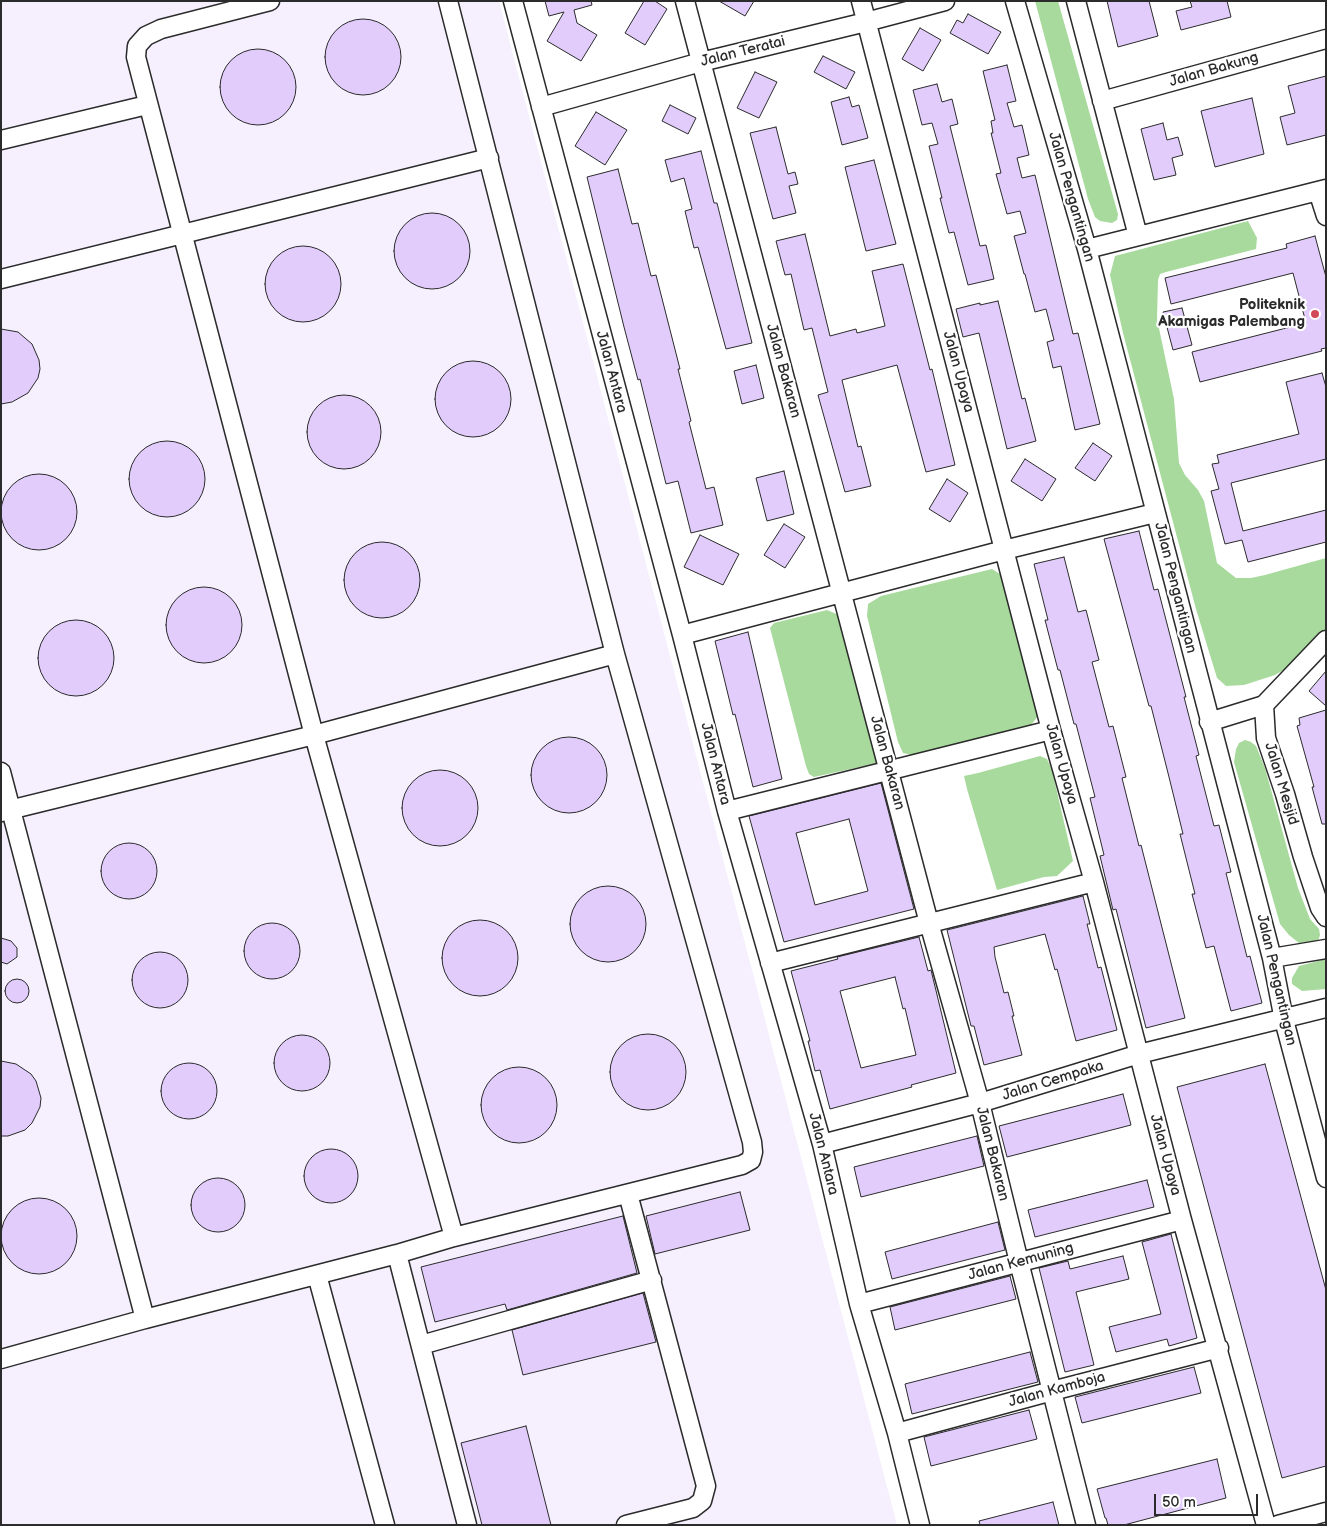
<!DOCTYPE html>
<style>
body{margin:0}
#map{position:relative;width:1327px;height:1526px;overflow:hidden;background:#fff;font-family:"Balsamiq Sans",sans-serif}
canvas{display:block}
.frame{position:absolute;inset:0;border:2px solid #2b2b2b;pointer-events:none}
.scale{position:absolute;left:1154px;top:1494px;width:104px;height:22px;box-sizing:border-box;border:2px solid #2b2b2b;border-top:0;padding-left:6px;font-size:15px;line-height:18px;white-space:nowrap;color:#2b2b2b;-webkit-text-stroke:4px #fff;paint-order:stroke}
</style>
<div id="map">
<canvas width="1327" height="1526"></canvas>
<div class="frame"></div>
<div class="scale">50 m</div>
</div>
<script>
const ctx = document.querySelector('canvas').getContext('2d');
ctx.lineJoin = 'round';
function paint(path, color) { ctx.fillStyle = color; ctx.fill(path, 'evenodd'); }
const poly = rows => new Path2D(rows.map(r => 'M' + r).join(''));
function trace(path, color, width, dash) { ctx.strokeStyle = color; ctx.lineWidth = width; ctx.lineCap = dash ? 'butt' : 'round'; ctx.setLineDash(dash || []); ctx.stroke(path); }
function drawText(font, color, halo, rows, align = 'center') {
  ctx.font = font + ' "Balsamiq Sans",sans-serif'; ctx.lineWidth = 4.5; ctx.setLineDash([]); ctx.textBaseline = 'middle'; ctx.strokeStyle = halo; ctx.fillStyle = color; for (const [text, x, y, turn = 0] of rows) {
    ctx.save(); ctx.translate(x, y); ctx.rotate((+turn || 0) * Math.PI / 180); ctx.textAlign = isNaN(turn) ? turn : align; if (halo) ctx.strokeText(text, 0, 0); ctx.fillText(text, 0, 0); ctx.restore();
  }
}
paint(poly([
 [1,1,499,1,897,1525,1,1525]
]), '#f6f0fe');
paint(poly([
 [1035,1,1058,1,1118,214,1117,220,1112,223,1100,221,1095,217,1088,199],
 [1248,221,1257,238,1256,249,1166,272,1160,274,1158,280,1157,319,1174,399,1179,463,1185,475,1198,490,1204,501,1217,563,1236,578,1251,578,1265,575,1326,558,1326,632,1287,668,1275,675,1244,685,1226,686,1217,678,1196,609,1123,333,1110,275,1115,256],
 [992,569,1003,576,1006,581,1038,716,1028,729,917,756,903,753,898,742,867,616,868,604,881,596],
 [827,610,839,615,878,763,814,777,809,774,806,766,770,628,774,623],
 [1245,740,1251,742,1256,746,1265,768,1298,888,1310,919,1319,929,1320,935,1318,941,1299,943,1289,935,1280,924,1234,762,1236,749,1239,743],
 [1040,756,1047,759,1052,770,1073,861,1057,876,1044,877,997,890,967,789,964,776,978,773],
 [1326,959,1326,989,1302,991,1292,984,1292,978,1299,966]
]), '#a7da9c');
const building = poly([
 [545,1,591,1,592,5,574,10,577,23,597,35,581,61,547,41,564,12,549,16,545,1],
 [644,1,655,1,667,9,645,45,625,33,644,1],
 [719,1,754,1,745,16,719,1],
 [1107,1,1149,1,1158,36,1118,47,1107,1],
 [1190,1,1227,1,1231,17,1181,30,1176,11,1192,7,1190,1],
 [968,14,1001,32,988,54,950,33,957,20,963,23,968,14],
 '325 57a38 38 0 1 1 76 0a38 38 0 1 1-76 0Z',
 [920,28,941,40,923,71,902,59,920,28],
 '220 87a38 38 0 1 1 76 0a38 38 0 1 1-76 0Z',
 [823,56,855,72,846,89,814,72,823,56],
 [1007,65,1016,101,1007,103,1014,127,1022,125,1029,155,1017,158,1022,178,1035,175,1073,334,1078,333,1100,424,1075,430,1061,366,1053,368,1047,342,1054,340,1046,309,1035,312,1025,274,1024,274,1014,236,1026,233,1020,211,1007,214,996,174,1001,173,991,133,993,133,991,121,995,120,983,71,1007,65],
 [755,72,777,82,759,118,737,108,755,72],
 [1326,76,1326,135,1287,145,1280,117,1295,113,1288,86,1326,76],
 [937,84,942,102,952,99,958,124,950,126,980,246,986,245,994,279,968,285,954,232,949,233,940,198,942,198,929,146,938,144,932,123,922,125,913,90,937,84],
 [849,97,852,107,859,105,868,138,842,145,831,102,849,97],
 [1252,98,1264,154,1215,167,1201,111,1252,98],
 [670,105,696,118,688,134,662,121,670,105],
 [596,112,627,130,605,165,575,146,596,112],
 [1163,123,1167,140,1178,137,1183,155,1172,158,1176,175,1154,180,1141,129,1163,123],
 [776,127,788,174,795,172,798,184,789,186,796,213,773,219,750,133,776,127],
 [701,151,714,203,717,203,752,343,726,349,698,247,694,248,685,211,692,209,684,178,671,182,665,160,701,151],
 [874,160,896,244,866,251,845,167,874,160],
 [618,169,632,224,638,223,651,276,656,275,680,369,678,369,691,421,689,422,706,489,714,487,723,525,691,533,678,481,666,484,640,379,638,380,624,327,587,177,618,169],
 '394 251a38 38 0 1 1 76 0a38 38 0 1 1-76 0Z',
 [805,234,830,336,856,329,857,333,885,326,872,271,903,264,930,370,932,369,955,465,926,472,897,365,842,380,858,447,861,446,871,486,845,492,818,395,828,392,812,328,804,330,791,274,785,275,776,241,805,234],
 [1315,236,1326,277,1326,348,1321,349,1322,351,1200,382,1192,352,1306,323,1293,273,1171,304,1165,278,1287,248,1286,244,1315,236],
 '265 284a38 38 0 1 1 76 0a38 38 0 1 1-76 0Z',
 [998,301,1022,399,1025,398,1036,441,1007,449,979,333,963,337,956,309,980,303,980,305,998,301],
 [1182,308,1192,345,1173,350,1163,312,1182,308],
 [1,329,18,332,32,344,39,360,40,369,38,378,28,393,12,402,1,404,1,329],
 '435 399a38 38 0 1 1 76 0a38 38 0 1 1-76 0Z',
 [756,365,764,398,742,404,734,371,756,365],
 [1322,373,1326,387,1326,459,1231,483,1243,531,1326,510,1326,542,1248,562,1242,540,1225,544,1211,491,1219,489,1212,464,1219,463,1217,455,1299,434,1286,382,1322,373],
 '307 432a37 37 0 1 1 74 0a37 37 0 1 1-74 0Z',
 '129 479a38 38 0 1 1 76 0a38 38 0 1 1-76 0Z',
 [1093,443,1112,456,1095,481,1075,468,1093,443],
 [1025,459,1056,479,1042,501,1011,481,1025,459],
 [784,471,794,514,767,521,756,478,784,471],
 '1 512a38 38 0 1 1 76 0a38 38 0 1 1-76 0Z',
 [947,479,968,493,950,522,929,509,947,479],
 [784,524,805,537,785,568,764,555,784,524],
 [1139,531,1154,590,1158,589,1186,697,1184,697,1199,755,1196,756,1214,826,1219,825,1231,872,1226,873,1247,957,1250,956,1262,1003,1231,1011,1214,946,1206,948,1192,894,1195,894,1180,834,1183,834,1169,777,1151,706,1149,706,1104,539,1139,531],
 [700,535,739,554,723,585,684,567,700,535],
 '344 580a38 38 0 1 1 76 0a38 38 0 1 1-76 0Z',
 [1064,557,1078,612,1086,610,1099,660,1092,662,1109,727,1113,726,1126,777,1122,778,1139,846,1141,845,1185,1018,1146,1028,1116,909,1113,910,1100,856,1104,855,1090,798,1095,797,1076,724,1074,724,1060,670,1058,670,1045,620,1048,620,1034,564,1064,557],
 '166 625a38 38 0 1 1 76 0a38 38 0 1 1-76 0Z',
 '38 658a38 38 0 1 1 76 0a38 38 0 1 1-76 0Z',
 [748,632,782,779,753,787,735,714,733,715,715,641,748,632],
 [1326,671,1326,706,1309,691,1326,671],
 [1326,710,1326,824,1322,824,1312,787,1314,787,1297,726,1300,725,1299,718,1326,710],
 '531 775a38 38 0 1 1 76 0a38 38 0 1 1-76 0Z',
 '402 808a38 38 0 1 1 76 0a38 38 0 1 1-76 0Z',
 [881,783,914,909,784,942,749,816,881,783],
 [849,819,868,891,815,905,796,833,849,819],
 '101 871a28 28 0 1 1 56 0a28 28 0 1 1-56 0Z',
 '570 924a38 38 0 1 1 76 0a38 38 0 1 1-76 0Z',
 [1083,896,1090,924,1087,924,1098,968,1101,967,1117,1030,1076,1041,1057,969,1055,970,1045,934,994,947,995,957,1004,993,1008,992,1014,1016,1012,1016,1022,1055,984,1065,974,1026,971,1026,947,930,1083,896],
 '442 958a38 38 0 1 1 76 0a38 38 0 1 1-76 0Z',
 '244 951a28 28 0 1 1 56 0a28 28 0 1 1-56 0Z',
 [919,937,928,971,931,970,956,1073,911,1085,912,1087,830,1109,820,1070,815,1071,808,1041,810,1041,791,971,838,959,837,957,919,937],
 [895,977,903,1009,905,1008,916,1055,861,1068,840,991,895,977],
 [1,938,11,941,17,948,17,957,7,964,1,962,1,938],
 '132 980a28 28 0 1 1 56 0a28 28 0 1 1-56 0Z',
 '5 991a12 12 0 1 1 24 0a12 12 0 1 1-24 0Z',
 '610 1072a38 38 0 1 1 76 0a38 38 0 1 1-76 0Z',
 '274 1063a28 28 0 1 1 56 0a28 28 0 1 1-56 0Z',
 [1,1061,16,1064,31,1074,36,1081,41,1098,40,1107,32,1123,25,1130,8,1136,1,1136,1,1061],
 '161 1091a28 28 0 1 1 56 0a28 28 0 1 1-56 0Z',
 [1265,1064,1326,1290,1326,1466,1282,1478,1177,1087,1265,1064],
 '481 1105a38 38 0 1 1 76 0a38 38 0 1 1-76 0Z',
 [1123,1094,1131,1125,1007,1157,999,1126,1123,1094],
 [977,1136,984,1166,861,1197,854,1167,977,1136],
 '304 1176a27 27 0 1 1 54 0a27 27 0 1 1-54 0Z',
 '191 1205a27 27 0 1 1 54 0a27 27 0 1 1-54 0Z',
 [1147,1180,1154,1207,1035,1237,1028,1210,1147,1180],
 [740,1192,750,1230,655,1254,646,1216,740,1192],
 '1 1236a38 38 0 1 1 76 0a38 38 0 1 1-76 0Z',
 [623,1216,637,1273,507,1310,505,1304,435,1322,421,1267,623,1216],
 [998,1222,1005,1250,892,1279,885,1252,998,1222],
 [1171,1234,1197,1338,1169,1346,1167,1339,1116,1352,1109,1327,1161,1314,1142,1242,1171,1234],
 [1123,1256,1129,1279,1076,1292,1094,1365,1065,1372,1039,1268,1068,1261,1070,1269,1123,1256],
 [1010,1276,1016,1299,895,1330,890,1307,1010,1276],
 [643,1293,656,1342,523,1375,512,1330,643,1293],
 [1030,1352,1038,1382,912,1414,905,1384,1030,1352],
 [1194,1367,1201,1393,1082,1423,1075,1397,1194,1367],
 [1029,1410,1037,1439,931,1466,924,1437,1029,1410],
 [526,1426,551,1525,482,1525,461,1443,526,1426],
 [1217,1459,1226,1498,1124,1525,1108,1525,1106,1518,1105,1518,1097,1489,1217,1459],
 [1053,1502,1059,1525,980,1525,979,1521,1053,1502]
]);
paint(building, '#e2ccfc');
trace(building, '#2b2b2b', 1);
const minor = poly([
 [270,1,161,29,146,36,137,46,136,57,314,735,454,1237],
 [513,1,682,635,727,811,822,1144,859,1304,897,1433,920,1525],
 [685,1,929,923,980,1103,1019,1262,1086,1525],
 [861,1,1051,730,1094,882,1182,1220,1266,1525],
 [1015,1,1087,249,1272,958,1284,1020,1326,1178],
 [1076,1,1138,236],
 [1102,101,1326,39],
 [541,107,701,62,866,22,945,1],
 [1,140,147,105],
 [1318,191,1326,216],
 [1087,249,1326,189],
 [1,279,489,158],
 [682,635,1004,550,1155,513],
 [1326,640,1264,705,1266,738,1285,794,1303,857,1320,908,1326,917],
 [1209,722,1264,705],
 [1,772,145,1319,397,1254,454,1237,742,1165,751,1160,753,1152,752,1142,615,654,448,1],
 [727,811,1051,730],
 [1,812,314,735,615,654],
 [1272,958,1326,949],
 [770,963,1094,882],
 [822,1144,980,1103,1139,1054,1326,1008],
 [397,1254,467,1525],
 [317,1275,385,1525],
 [859,1304,1182,1220],
 [421,1345,652,1280],
 [1,1359,145,1319],
 [897,1433,1052,1391,1219,1348],
 [626,1525,693,1508,702,1501,706,1486,628,1194],
 [1278,1525,1326,1512]
]);
trace(minor, '#2b2b2b', 21);
trace(minor, '#fff', 18);
for (const [x, y, r, color] of [
 [1315,314,5,"#d1495b"]
]) { const dot = new Path2D(); dot.arc(x, y, r, 0, 2 * Math.PI); ctx.fillStyle = color; ctx.fill(dot); trace(dot, '#fff', 2); }
drawText('15px', '#2b2b2b', '#fff', [
 ["Jalan Teratai",743,52,-14],
 ["Jalan Bakung",1214,70,-16],
 ["Jalan Pengantingan",1071,197,74],
 ["Jalan Bakaran",783,371,75],
 ["Jalan Antara",611,372,75],
 ["Jalan Upaya",958,372,75],
 ["Jalan Pengantingan",1175,588,76],
 ["Jalan Bakaran",887,763,75],
 ["Jalan Antara",715,764,76],
 ["Jalan Upaya",1061,764,74],
 ["Jalan Mesjid",1281,784,73],
 ["Jalan Pengantingan",1276,980,77],
 ["Jalan Cempaka",1053,1081,-17],
 ["Jalan Antara",823,1154,76],
 ["Jalan Bakaran",992,1154,76],
 ["Jalan Upaya",1165,1155,75],
 ["Jalan Kemuning",1021,1262,-15],
 ["Jalan Kamboja",1057,1390,-15]
]);
drawText('bold 15px', '#2b2b2b', '#fff', [
 ["Politeknik",1305,305],
 ["Akamigas Palembang",1305,322]
], 'right');
</script>
